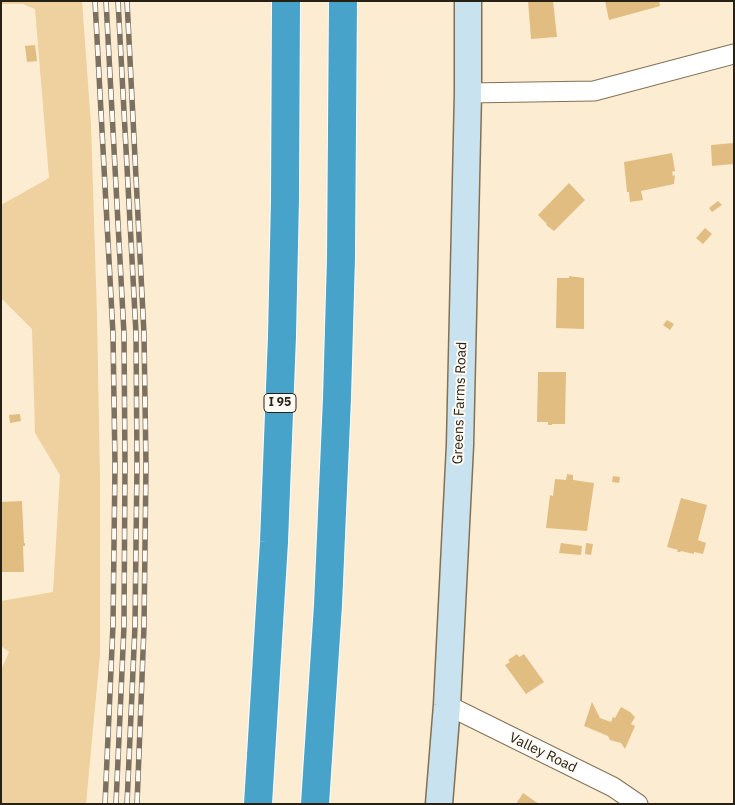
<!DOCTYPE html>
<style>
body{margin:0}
#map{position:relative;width:735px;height:805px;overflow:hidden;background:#fcecd2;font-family:"IBM Plex Sans",sans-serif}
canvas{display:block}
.frame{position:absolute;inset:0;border:2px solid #272014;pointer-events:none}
</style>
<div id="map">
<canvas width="735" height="805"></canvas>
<div class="frame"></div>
</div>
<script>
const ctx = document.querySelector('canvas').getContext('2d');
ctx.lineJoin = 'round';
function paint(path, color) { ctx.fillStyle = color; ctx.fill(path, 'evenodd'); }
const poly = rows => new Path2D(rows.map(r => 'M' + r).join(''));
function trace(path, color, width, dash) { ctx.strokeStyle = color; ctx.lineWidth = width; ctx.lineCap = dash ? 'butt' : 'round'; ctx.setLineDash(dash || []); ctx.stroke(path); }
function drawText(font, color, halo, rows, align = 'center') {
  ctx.font = font + ' "IBM Plex Sans",sans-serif'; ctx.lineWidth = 4; ctx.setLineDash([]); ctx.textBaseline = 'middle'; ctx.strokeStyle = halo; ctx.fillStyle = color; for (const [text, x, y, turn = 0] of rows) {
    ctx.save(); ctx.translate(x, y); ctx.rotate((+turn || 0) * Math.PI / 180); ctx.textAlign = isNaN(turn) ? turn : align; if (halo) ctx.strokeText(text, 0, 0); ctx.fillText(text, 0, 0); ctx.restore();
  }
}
paint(poly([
 [1,1,82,1,91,125,97,316,100,479,100,654,86,804,1,804,1,670,9,652,1,646,1,601,53,592,60,475,35,433,32,329,1,298,1,205,49,178,35,9,23,4,1,4]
]), '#efd09f');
paint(poly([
 [528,1,553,1,557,37,531,39],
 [605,1,659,1,660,6,609,20],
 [35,45,37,61,27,62,25,46],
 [734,143,734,164,712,166,711,145],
 [672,153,675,171,672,172,673,176,675,175,674,184,641,191,643,200,630,202,629,192,627,192,624,162],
 [569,183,585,200,554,231,546,225,547,224,538,215],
 [718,201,722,205,712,212,709,208],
 [705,228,712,234,703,244,696,238],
 [569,276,584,278,584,329,556,328,557,278,569,278],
 [667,320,674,324,670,330,663,325],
 [538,372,566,372,565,424,552,424,552,425,548,425,548,422,537,422],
 [20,414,21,421,10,423,9,415],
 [567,474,573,475,573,480,594,483,587,531,546,528,550,495,553,496,555,479,566,480],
 [613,476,620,477,619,483,612,482],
 [681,498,707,505,698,540,706,543,703,554,694,552,694,554,681,551,680,552,677,552,678,550,667,547],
 [22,501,24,543,25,543,25,546,23,546,24,572,1,572,1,502],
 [561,543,582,546,581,555,559,553],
 [586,543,593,544,591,555,585,554],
 [517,654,519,657,524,654,544,682,526,694,505,665,510,662,508,660],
 [592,702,600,718,611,722,613,717,615,718,621,707,630,712,635,717,631,724,635,726,625,749,621,743,610,740,608,736,584,726],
 [523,793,539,804,516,804]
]), '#e2bd82');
const minor = poly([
 [468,93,594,91,734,54],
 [447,705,613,787,638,804]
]);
const secondary = poly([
 [439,804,447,705,460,445,468,93,468,1]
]);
const motorway = poly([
 [258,804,274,542,282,336,285,199,286,1],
 [315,804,328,605,337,398,341,258,343,1]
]);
trace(minor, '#837154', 21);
trace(secondary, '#837154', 29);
trace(motorway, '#fff', 30);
trace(minor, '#fff', 19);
trace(secondary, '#c8e3ef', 26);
trace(motorway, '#47a3c9', 28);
const rail = poly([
 [95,1,113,334,115,465,113,625,105,804],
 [106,1,124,334,125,465,124,626,116,804],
 [118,1,136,333,137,465,135,626,127,804],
 [127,1,144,334,146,466,144,627,137,804]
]);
trace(rail, '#7c7160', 5.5);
trace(rail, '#fffbf4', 4, [11]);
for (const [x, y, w] of [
 [280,403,32]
]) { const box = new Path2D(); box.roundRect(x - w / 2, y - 9.5, w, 19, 4); ctx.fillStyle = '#fffbf4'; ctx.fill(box); trace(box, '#272014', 1); }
drawText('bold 12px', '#272014', null, [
 ["I 95",280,403]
]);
drawText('14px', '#272014', '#fffbf4', [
 ["Greens Farms Road",460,403,-88],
 ["Valley Road",543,753,26]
]);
</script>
